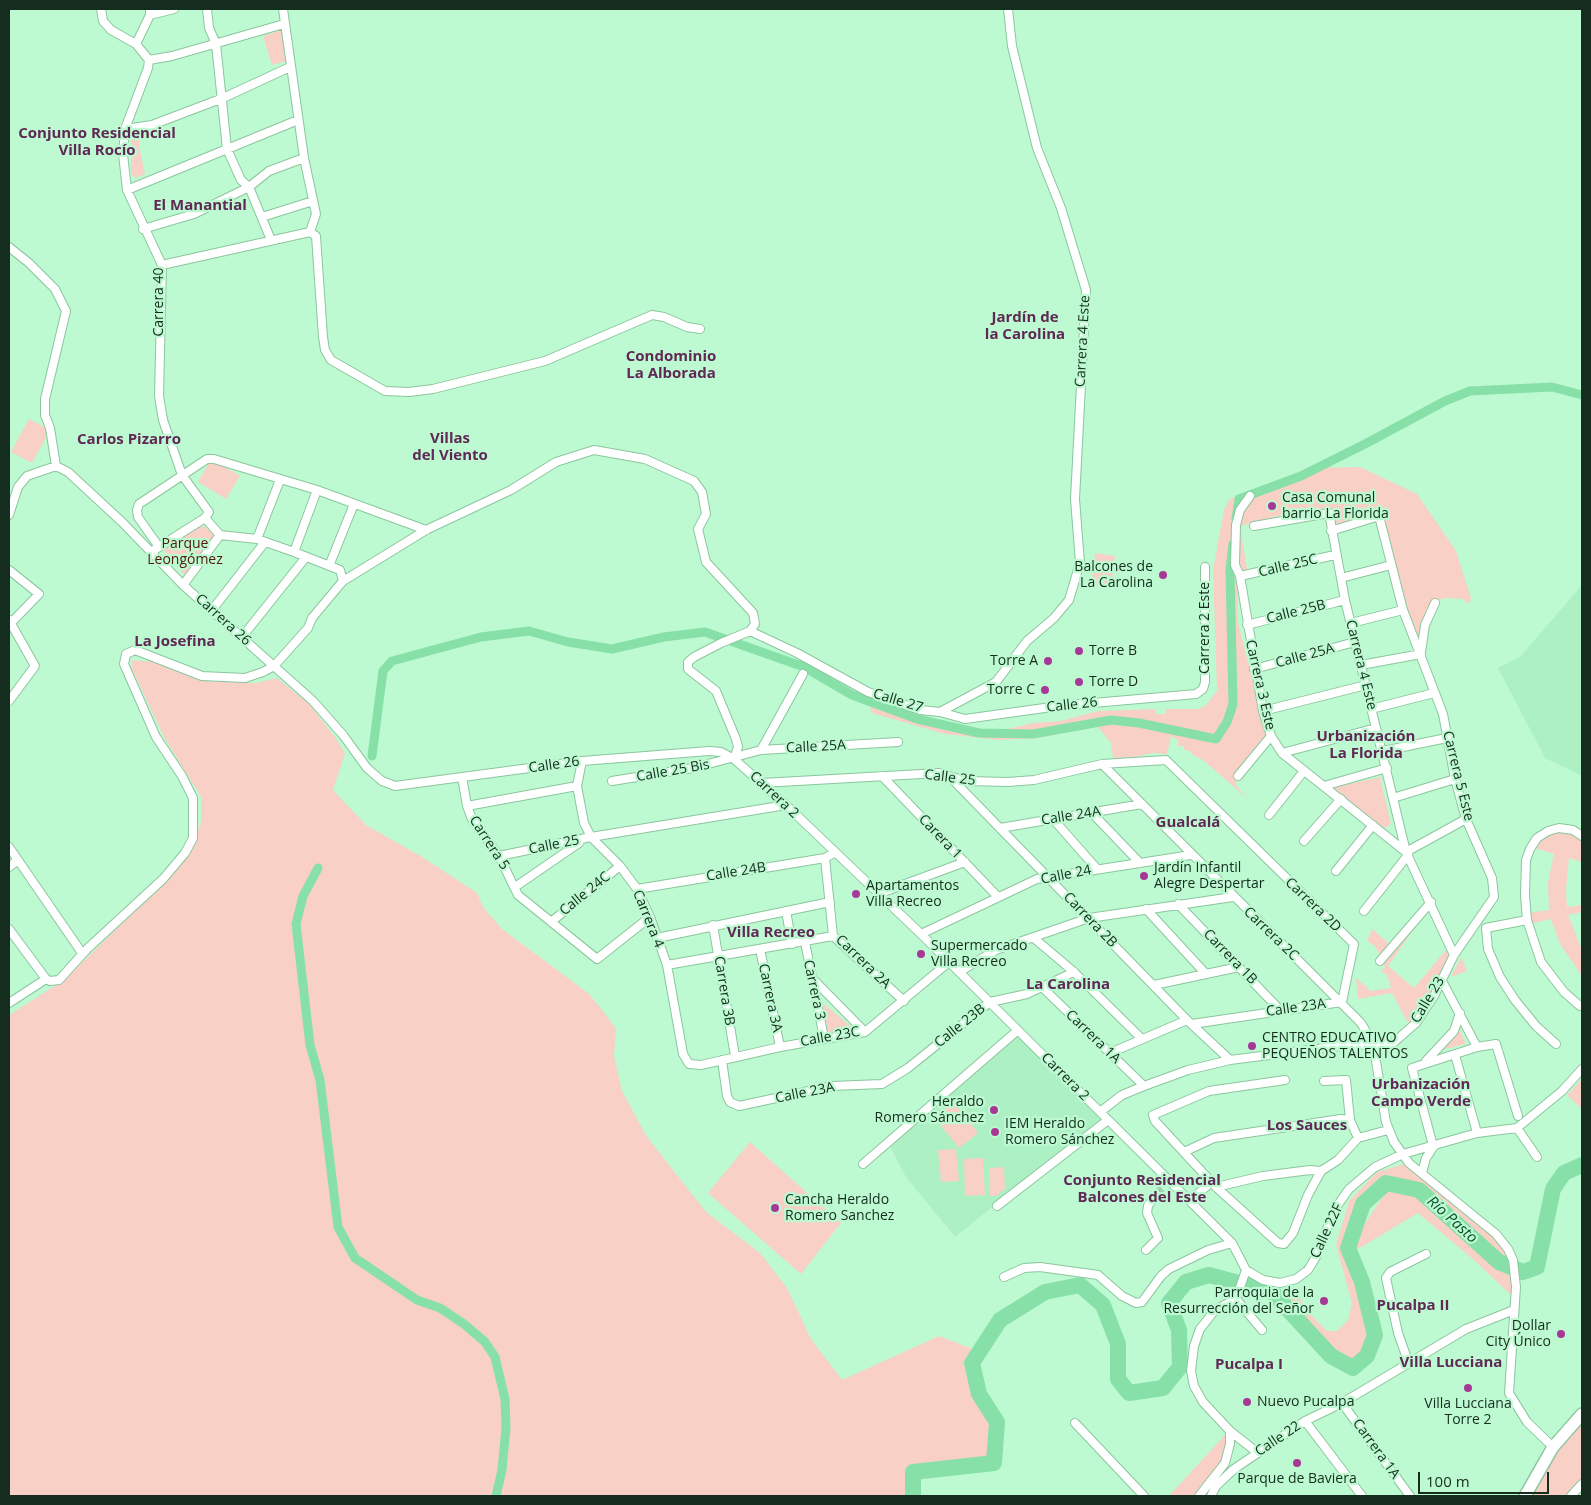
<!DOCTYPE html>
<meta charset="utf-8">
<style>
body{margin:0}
#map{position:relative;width:1591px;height:1505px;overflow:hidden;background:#bdfad1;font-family:"Open Sans",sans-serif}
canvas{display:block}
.frame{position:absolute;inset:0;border:10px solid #152d1e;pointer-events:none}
.scale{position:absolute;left:1418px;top:1472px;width:131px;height:22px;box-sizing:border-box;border:2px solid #152d1e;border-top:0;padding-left:6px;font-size:15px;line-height:18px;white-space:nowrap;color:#152d1e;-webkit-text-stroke:4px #bdfad1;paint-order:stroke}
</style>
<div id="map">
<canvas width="1591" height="1505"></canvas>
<div class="frame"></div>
<div class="scale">100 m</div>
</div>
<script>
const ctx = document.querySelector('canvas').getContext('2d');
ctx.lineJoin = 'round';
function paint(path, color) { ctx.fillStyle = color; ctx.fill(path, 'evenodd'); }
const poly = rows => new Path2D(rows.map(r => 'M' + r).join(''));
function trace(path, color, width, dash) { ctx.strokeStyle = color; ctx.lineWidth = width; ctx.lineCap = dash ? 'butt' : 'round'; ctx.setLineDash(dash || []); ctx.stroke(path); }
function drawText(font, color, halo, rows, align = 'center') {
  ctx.font = font + ' "Open Sans",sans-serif'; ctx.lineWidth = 4.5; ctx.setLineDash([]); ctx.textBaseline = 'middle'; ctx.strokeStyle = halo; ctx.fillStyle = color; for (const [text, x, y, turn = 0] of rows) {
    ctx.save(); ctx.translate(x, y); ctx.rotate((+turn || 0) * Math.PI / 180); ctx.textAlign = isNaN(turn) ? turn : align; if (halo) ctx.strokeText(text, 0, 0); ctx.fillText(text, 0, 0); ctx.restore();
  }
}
paint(poly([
 [1582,585,1582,774,1580,775,1545,758,1498,668,1521,656],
 [1019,1034,1102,1119,955,1237,906,1177,890,1146]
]), '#adf0c3');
paint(poly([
 [282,30,289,60,272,65,263,36],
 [141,131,139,146,145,174,136,178,131,174,131,135],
 [29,419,50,430,32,463,11,452],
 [211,459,240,476,226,499,198,482],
 [1360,467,1417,494,1456,551,1471,598,1469,604,1462,599,1444,598,1431,604,1417,657,1401,617,1405,607,1396,566,1384,529,1377,521,1361,522,1328,535,1326,522,1322,515,1308,508,1240,526,1247,569,1237,574,1238,623,1269,744,1235,784,1248,799,1203,760,1191,754,1192,753,1188,750,1184,750,1184,746,1178,746,1178,740,1171,736,1167,754,1153,753,1134,757,1113,758,1111,743,1097,726,1039,738,999,740,945,734,872,713,869,703,957,729,999,731,1033,723,1061,721,1098,711,1155,709,1156,714,1166,714,1166,709,1199,709,1206,705,1217,691,1213,570,1224,510,1229,500,1238,495,1251,495,1267,490,1306,468],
 [197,525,205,527,217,537,185,576,163,550],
 [1095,553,1115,556,1111,589,1091,586],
 [132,660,156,662,204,681,256,683,277,678,309,704,335,737,345,753,333,790,348,806,366,825,422,857,477,893,483,907,502,929,588,993,603,1011,616,1029,614,1056,622,1091,647,1137,706,1212,760,1253,787,1288,811,1339,842,1380,939,1336,973,1349,972,1363,979,1394,997,1422,994,1463,913,1472,913,1496,9,1496,9,1015,64,980,177,870,195,842,201,821,201,797,164,737,132,669],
 [1380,777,1391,824,1383,829,1332,788],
 [1557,832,1570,834,1582,842,1582,862,1569,858,1566,890,1567,907,1582,905,1582,912,1568,915,1582,950,1582,976,1560,944,1551,919,1530,924,1528,913,1549,910,1548,883,1554,854,1535,848,1541,840],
 [1426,912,1388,966,1414,988,1446,950,1451,956,1425,1010,1416,1020,1408,1023,1392,993,1358,999,1356,978,1371,991,1391,988,1387,975,1381,971,1385,967,1375,946,1367,941,1372,929,1392,946],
 [1461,957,1467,971,1451,977],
 [823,1003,855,1030,828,1033],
 [1458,1026,1466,1044,1441,1050,1451,1040],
 [1582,1079,1582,1109,1567,1095],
 [954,1101,978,1133,959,1148,934,1117],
 [750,1142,841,1223,801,1274,708,1193],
 [956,1149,959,1181,941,1182,938,1150],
 [983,1158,985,1195,965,1196,964,1159],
 [1404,1164,1418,1173,1498,1239,1509,1258,1503,1260,1423,1188,1386,1178,1360,1203,1345,1247,1359,1280,1373,1334,1360,1356,1350,1362,1333,1355,1280,1292,1294,1289,1311,1315,1327,1331,1337,1331,1348,1320,1352,1303,1336,1245,1349,1201,1377,1172],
 [1004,1167,1005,1189,996,1196,990,1196,989,1168],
 [1390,1186,1422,1195,1452,1223,1505,1269,1511,1272,1514,1283,1512,1296,1474,1260,1418,1213,1358,1249,1354,1244,1360,1231],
 [1582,1420,1582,1481,1568,1496,1532,1496,1563,1439],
 [1226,1434,1230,1440,1226,1456,1195,1496,1169,1496]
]), '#f8d0c6');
trace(poly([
 [1236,519,1239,499,1301,476,1365,444,1445,401,1470,391,1552,387,1582,395],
 [372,756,383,671,392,661,481,637,529,631,568,642,612,649,664,637,705,632,804,667,852,695,917,719,979,733,1033,734,1111,720,1139,723,1216,739,1227,722,1233,704,1230,570,1233,544],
 [318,868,303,896,296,924,310,1045,320,1080,338,1227,355,1258,417,1300,440,1308,464,1324,485,1342,495,1357,505,1399,506,1428,502,1470,496,1496]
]), '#87e0a7', 9);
trace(poly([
 [913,1496,913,1472,994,1463,997,1422,979,1394,972,1363,1000,1320,1045,1292,1080,1285,1103,1305,1118,1344,1118,1379,1129,1393,1163,1388,1180,1367,1179,1330,1169,1303,1186,1282,1209,1275,1272,1292,1331,1356,1353,1368,1367,1356,1375,1335,1362,1282,1348,1248,1363,1204,1386,1183,1419,1190,1499,1262,1523,1272,1537,1267,1553,1189,1564,1173,1582,1165]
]), '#87e0a7', 16);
trace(poly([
 [1156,1194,1164,1187]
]), '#9bd1ad', 8, [8, 4]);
const minor = poly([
 [101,9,103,21,111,30,136,44,149,60],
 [207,9,209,28,216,44,227,149,241,180,249,187,271,240],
 [283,9,304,158,316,214,310,232,316,236,323,337,325,350,331,360,385,391,409,392,433,389,545,361,652,315,664,317,687,327,700,329],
 [150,15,174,9],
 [136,44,150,15,150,9],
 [149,60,148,68,125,129,123,154,127,190,162,265,159,396,163,420,182,475,209,512,205,518,151,552],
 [149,60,172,56,284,24],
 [125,129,152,125,223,98,290,67],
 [127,190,298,120],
 [262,217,313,201],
 [143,229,194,214,249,187,269,171,304,158],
 [9,247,29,263,55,289,66,311,45,399,45,415,50,428,56,466],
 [162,265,310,232],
 [56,466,68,472,122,522,183,585,313,701,343,735,367,768,382,781,395,786,582,761,709,751,721,752,734,759,786,805,921,934,1232,1243,1246,1270,1236,1299,1215,1310,1200,1329,1194,1346,1191,1371,1194,1386,1203,1402,1230,1431,1258,1453],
 [1250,496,1240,510,1236,525,1235,565,1240,576,1263,711,1271,736,1282,753,1406,852,1466,819],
 [9,515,18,487,27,476,56,466],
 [205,518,220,535,257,539,294,552,340,570,343,581],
 [1254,526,1329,513,1345,600,1406,852,1454,955],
 [257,539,280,480],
 [159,547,138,517,137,510,139,504,207,459,214,459,317,490,426,530],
 [294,552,317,490],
 [329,566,354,504],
 [9,570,39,594,9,625],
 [1240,576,1335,555],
 [1341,578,1391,565],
 [183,585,220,535],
 [212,610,265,542],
 [9,620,35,666,9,701],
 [1351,623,1403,610],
 [1247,625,1345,600],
 [750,631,797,653,868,692,920,710,940,712,996,682,1027,641,1054,618,1069,600,1080,563,1075,499,1086,290,1061,208,1037,148,1012,46,1008,9],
 [242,637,306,557],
 [1421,652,1425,625,1435,603],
 [1361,665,1421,654],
 [1254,669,1355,642],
 [1371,709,1434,693],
 [1263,711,1366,685],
 [940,712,965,719,1059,706,1196,694,1203,689,1205,682,1205,567],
 [761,750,803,674],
 [1383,751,1447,738],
 [1282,753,1376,728],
 [582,761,577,786,584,823,591,837,620,866,637,889,650,917,667,965,683,1054,689,1064,701,1065,780,1047,865,1032,949,962],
 [1102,764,1361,1023,1373,1043,1386,1122,1394,1142,1409,1163,1496,1234,1508,1249,1513,1260,1516,1287,1509,1393,1527,1422,1553,1447],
 [882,776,998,897],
 [1238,776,1271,736],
 [462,777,467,806,472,819,499,856,518,895,597,959,650,917],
 [952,779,1187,1020,1230,1060],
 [612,781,693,768,761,750,898,742],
 [762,783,939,773,966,781,1008,782,1034,780,1102,764,1166,760,1354,944,1342,1002,1192,1024],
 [1324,786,1387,768],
 [1393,798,1455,779],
 [467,806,577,786],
 [1092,813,1140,863],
 [1269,815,1304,771],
 [1053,819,1097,869],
 [1000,828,1142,804],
 [1582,836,1573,830,1559,828,1548,831,1537,838,1530,849,1526,860,1525,895,1527,920,1541,962,1564,992,1580,1006,1582,1006],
 [1304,841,1341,799],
 [9,847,82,953],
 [499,856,591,837,786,805],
 [825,858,833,936,904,1001],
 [9,867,18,860],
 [1336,871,1373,825],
 [515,887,579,843],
 [637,889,825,858,834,853],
 [878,894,965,862],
 [1178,904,1280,1010],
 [1146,909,1205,973],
 [786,911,792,944],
 [1364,911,1408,855],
 [1527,920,1486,928,1488,949,1500,977,1515,1000,1536,1026,1556,1044],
 [551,922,620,866],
 [713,925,735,1056],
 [9,929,46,979,50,981,59,980,87,949,163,879,185,853,193,838,193,798,182,776,156,737,124,664,126,654,135,650,202,676,245,678,263,672,274,666,308,628,312,618,343,581,426,530,511,490,556,462,594,450,645,459,694,481,702,492,706,514,698,529,706,562,753,613,754,618,755,624,750,631,721,643,694,657,688,662,688,669,716,691,736,739,738,747,734,759],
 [921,934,1037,879,1191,855],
 [657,938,830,902],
 [1035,939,1074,972,1142,1039],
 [805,942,824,1038],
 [760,949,780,1047],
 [1380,961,1431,902],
 [667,965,833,936],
 [959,972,996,950,1089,918,1233,897],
 [812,978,865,1032],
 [1441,979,1477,1047],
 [1154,985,1239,967],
 [1043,988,1144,1086],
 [9,1003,46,979],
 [1110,1053,1187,1020],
 [1455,1055,1476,1129],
 [722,1060,727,1096,730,1102,739,1106,832,1086,882,1084,908,1068,990,1002,1027,994,1074,972],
 [1426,1061,1454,1031,1460,1013],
 [1285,1080,1209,1091,1153,1115,1155,1121,1216,1187,1278,1243,1284,1244,1293,1233,1308,1195,1321,1171,1338,1160,1358,1138,1388,1130],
 [1324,1081,1346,1080,1350,1120],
 [1100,1112,1122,1095,1144,1086,1188,1070,1230,1060,1340,1046,1393,1043,1416,1023,1434,996,1454,955,1494,897,1492,878,1466,819,1455,779,1443,714,1403,610,1379,516,1331,531],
 [1432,1142,1412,1068,1477,1047,1496,1044,1518,1116],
 [1184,1152,1214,1138,1341,1119,1350,1120,1358,1138],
 [1537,1157,1517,1128,1562,1091,1582,1069],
 [863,1164,1018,1030],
 [1422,1173,1426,1158,1434,1146],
 [1216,1187,1263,1176,1310,1170,1321,1171],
 [1190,1200,1212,1182],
 [997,1206,1108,1120],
 [1146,1250,1158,1238,1147,1213,1148,1206,1156,1194],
 [1246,1270,1263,1280,1280,1283,1296,1279,1308,1270,1316,1257,1335,1209,1349,1189,1375,1167,1403,1154,1477,1133,1517,1128],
 [1004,1277,1024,1268,1040,1267,1098,1275,1122,1296,1136,1303,1142,1302,1161,1276,1169,1269,1208,1250,1232,1243],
 [1236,1299,1262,1330],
 [1409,1364,1398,1333,1386,1278,1390,1272,1426,1254],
 [1342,1403,1410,1496],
 [1305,1421,1362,1496],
 [1075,1423,1144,1496],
 [1199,1496,1225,1463,1230,1444,1230,1431],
 [1211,1496,1216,1486,1234,1469,1305,1421,1342,1403,1466,1329,1514,1310],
 [1571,1496,1582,1484]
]);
const secondary = poly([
 [1525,1496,1553,1447,1582,1414]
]);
trace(minor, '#8bc69e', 10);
trace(secondary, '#8bc69e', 14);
trace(minor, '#fff', 8);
trace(secondary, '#fff', 11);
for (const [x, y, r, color] of [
 [1272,506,5,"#a83896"],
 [1163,575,5,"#a83896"],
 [1079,651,5,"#a83896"],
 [1048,661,5,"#a83896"],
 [1079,682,5,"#a83896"],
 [1045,690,5,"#a83896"],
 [1144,876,5,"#a83896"],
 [856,894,5,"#a83896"],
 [921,954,5,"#a83896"],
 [1252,1046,5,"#a83896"],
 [994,1110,5,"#a83896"],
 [995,1132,5,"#a83896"],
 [775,1208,5,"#a83896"],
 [1324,1301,5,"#a83896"],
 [1561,1334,5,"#a83896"],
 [1468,1388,5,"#a83896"],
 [1247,1402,5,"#a83896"],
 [1297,1463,5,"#a83896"]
]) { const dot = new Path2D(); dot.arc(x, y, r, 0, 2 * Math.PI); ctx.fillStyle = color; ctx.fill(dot); trace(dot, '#bdfad1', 2); }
drawText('14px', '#152d1e', '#bdfad1', [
 ["Carrera 40",159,302,-90],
 ["Carrera 4 Este",1083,341,-87],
 ["Calle 25C",1288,566,-13],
 ["Calle 25B",1296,612,-14],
 ["Carrera 26",223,620,42],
 ["Carrera 2 Este",1205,628,-90],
 ["Calle 25A",1305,656,-15],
 ["Carrera 4 Este",1361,665,76],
 ["Carrera 3 Este",1260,685,77],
 ["Calle 27",898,701,17],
 ["Calle 26",1072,705,-6],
 ["Calle 25A",816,747,-3],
 ["Calle 26",554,765,-8],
 ["Calle 25 Bis",673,771,-10],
 ["Carrera 5 Este",1458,776,76],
 ["Calle 25",950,778,7],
 ["Carrera 2",774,795,43],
 ["Calle 24A",1071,816,-9],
 ["Carera 1",940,837,46],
 ["Carrera 5",489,843,57],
 ["Calle 25",554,845,-11],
 ["Calle 24B",736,872,-9],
 ["Calle 24",1066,875,-11],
 ["Calle 24C",585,894,-39],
 ["Carrera 2D",1313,905,44],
 ["Carrera 4",648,919,68],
 ["Carrera 2B",1090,920,46],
 ["Carrera 2C",1271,934,44],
 ["Carrera 1B",1230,957,46],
 ["Carrera 2A",863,962,44],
 ["Carrera 3",814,990,78],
 ["Carrera 3B",724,991,81],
 ["Carrera 3A",770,998,78],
 ["Calle 23",1428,1000,-59],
 ["Calle 23A",1296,1008,-8],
 ["Calle 23B",960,1026,-39],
 ["Calle 23C",830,1037,-10],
 ["Carrera 1A",1093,1037,44],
 ["Carrera 2",1065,1077,45],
 ["Calle 23A",805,1093,-11],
 ["Calle 22F",1327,1231,-65],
 ["Calle 22",1278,1439,-34],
 ["Carrera 1A",1376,1449,54]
]);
drawText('14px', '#152d1e', '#bdfad1', [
 ["Casa Comunal",1282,498],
 ["barrio La Florida",1282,514],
 ["Balcones de",1153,567,"right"],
 ["La Carolina",1153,583,"right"],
 ["Torre B",1089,651],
 ["Torre A",1038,661,"right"],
 ["Torre D",1089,682],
 ["Torre C",1035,690,"right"],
 ["Jardín Infantil",1154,868],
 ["Alegre Despertar",1154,884],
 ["Apartamentos",866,886],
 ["Villa Recreo",866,902],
 ["Supermercado",931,946],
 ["Villa Recreo",931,962],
 ["CENTRO EDUCATIVO",1262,1038],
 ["PEQUEÑOS TALENTOS",1262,1054],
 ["Heraldo",984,1102,"right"],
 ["Romero Sánchez",984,1118,"right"],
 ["IEM Heraldo",1005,1124],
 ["Romero Sánchez",1005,1140],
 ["Cancha Heraldo",785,1200],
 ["Romero Sanchez",785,1216],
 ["Parroquia de la",1314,1293,"right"],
 ["Resurrección del Señor",1314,1309,"right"],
 ["Dollar",1551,1326,"right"],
 ["City Único",1551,1342,"right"],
 ["Nuevo Pucalpa",1257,1402],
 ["Villa Lucciana",1468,1404,"center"],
 ["Torre 2",1468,1420,"center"],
 ["Parque de Baviera",1297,1479,"center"]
], 'left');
drawText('14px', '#52190b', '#bdfad1', [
 ["Parque",185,544],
 ["Leongómez",185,560]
]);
drawText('bold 15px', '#5f2855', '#bdfad1', [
 ["Conjunto Residencial",97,134],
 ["Villa Rocío",97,151],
 ["El Manantial",200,206],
 ["Jardín de",1025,318],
 ["la Carolina",1025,335],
 ["Condominio",671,357],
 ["La Alborada",671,374],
 ["Villas",450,439],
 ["del Viento",450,456],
 ["Carlos Pizarro",129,440],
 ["La Josefina",175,642],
 ["Urbanización",1366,737],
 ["La Florida",1366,754],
 ["Gualcalá",1188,823],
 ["Villa Recreo",771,933],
 ["La Carolina",1068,985],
 ["Urbanización",1421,1085],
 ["Campo Verde",1421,1102],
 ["Los Sauces",1307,1126],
 ["Conjunto Residencial",1142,1181],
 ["Balcones del Este",1142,1198],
 ["Pucalpa II",1413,1306],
 ["Villa Lucciana",1451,1363],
 ["Pucalpa I",1249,1365]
]);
drawText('italic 15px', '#054d2a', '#bdfad1', [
 ["Río Pasto",1452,1220,42]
]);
</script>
